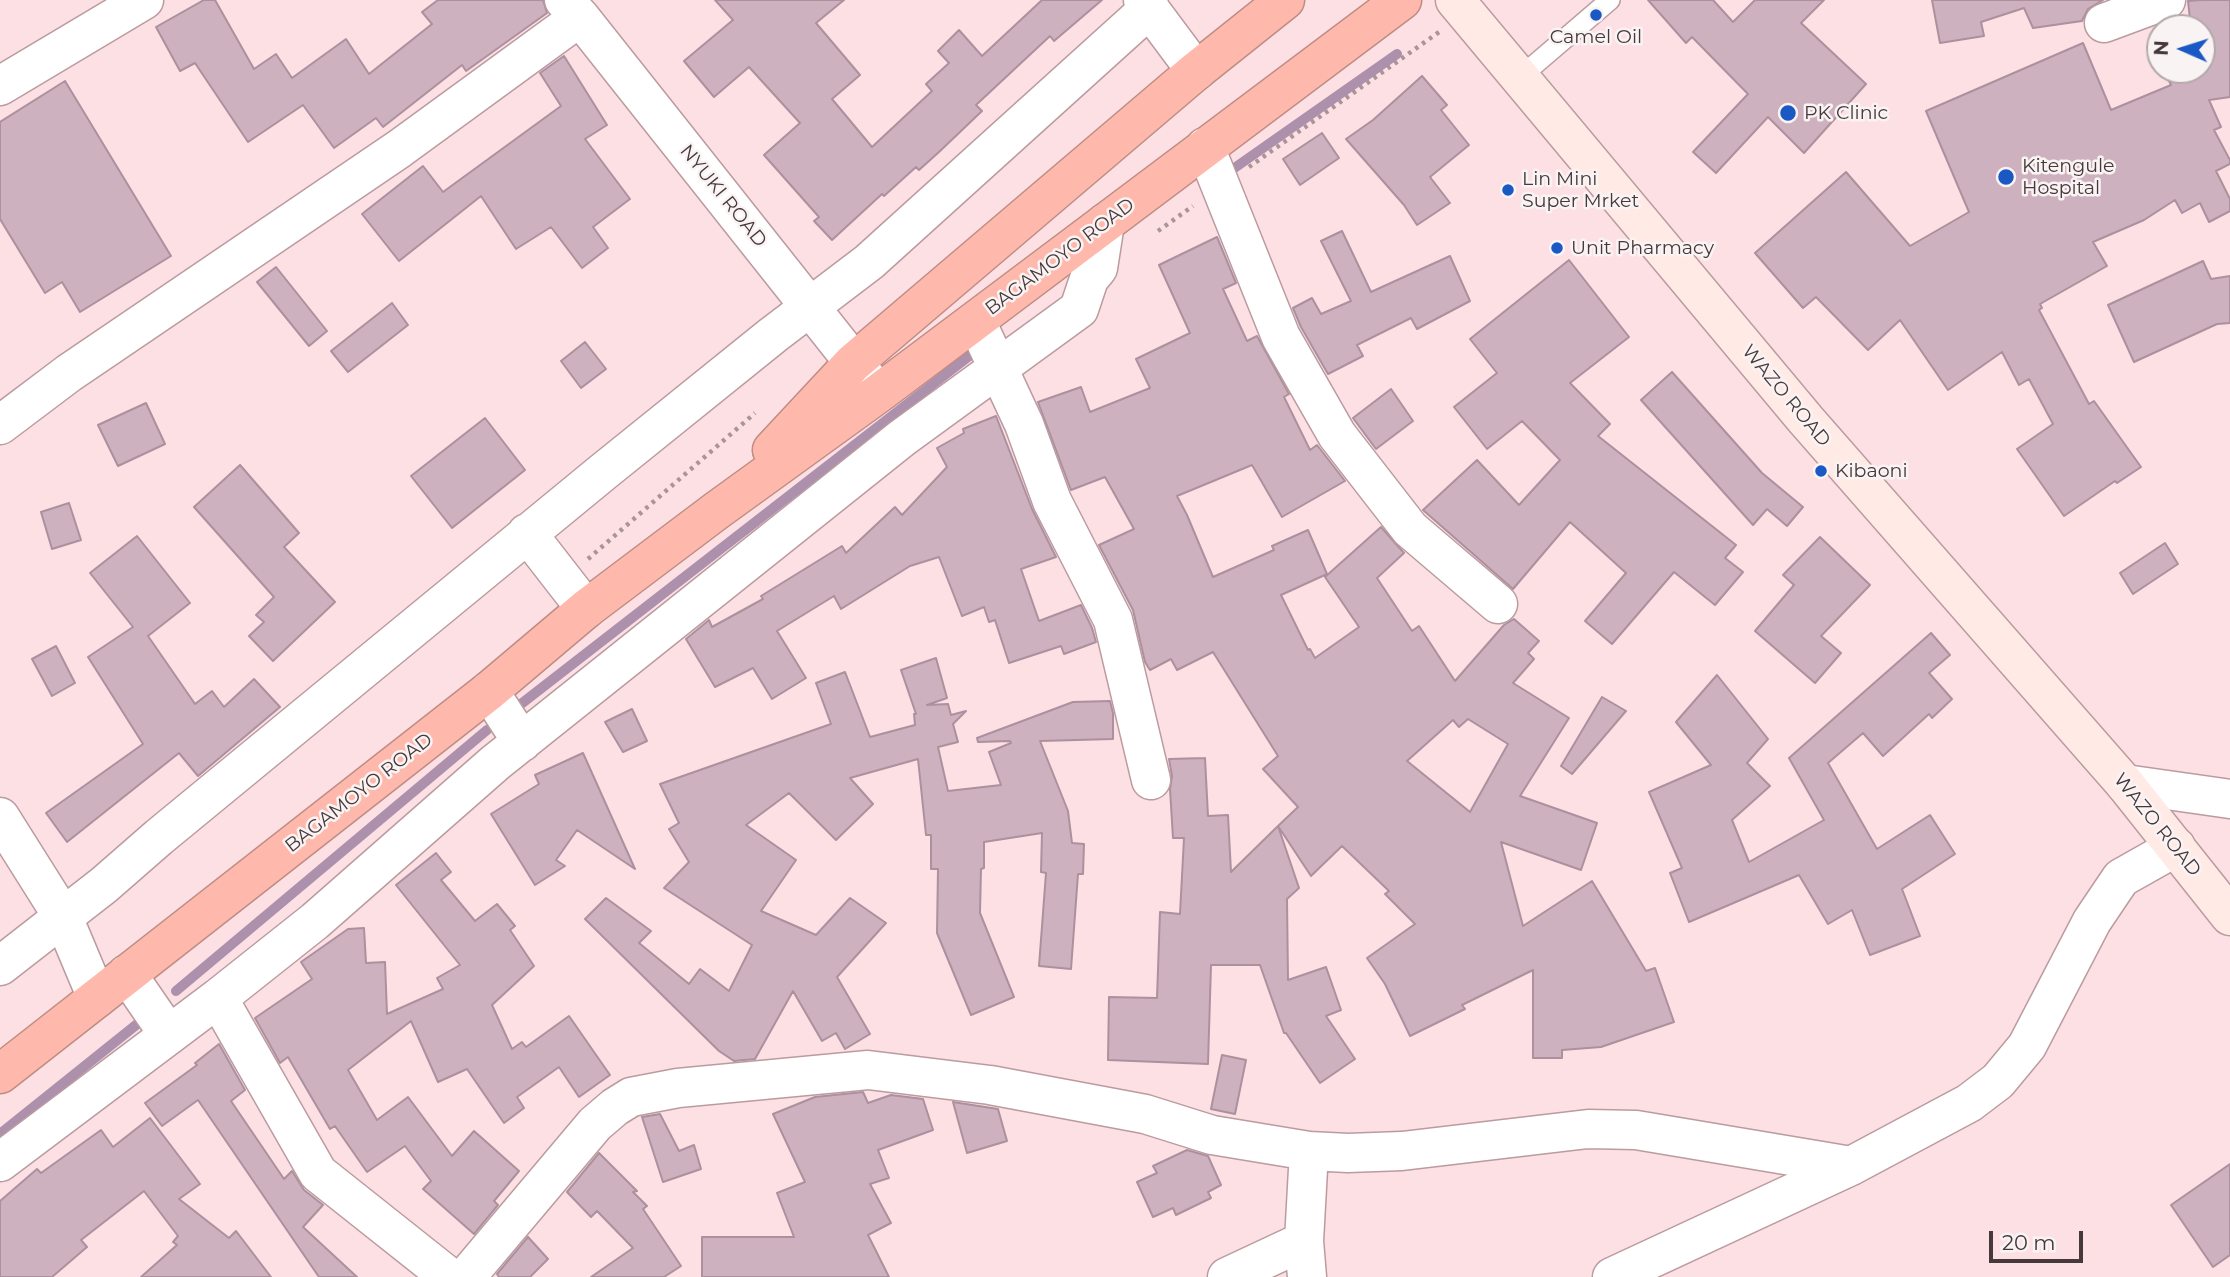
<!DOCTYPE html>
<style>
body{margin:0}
#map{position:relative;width:2230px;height:1277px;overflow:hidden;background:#fce0e4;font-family:Montserrat,sans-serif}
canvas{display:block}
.north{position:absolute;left:2146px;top:14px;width:70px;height:70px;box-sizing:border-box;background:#faf3f4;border:2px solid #b2a9aa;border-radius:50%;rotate:273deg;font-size:19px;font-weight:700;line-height:28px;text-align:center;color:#46393b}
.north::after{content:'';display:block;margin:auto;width:24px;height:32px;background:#1a58c3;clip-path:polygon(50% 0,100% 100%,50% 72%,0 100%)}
.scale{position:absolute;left:1989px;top:1231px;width:94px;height:32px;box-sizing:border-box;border:4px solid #46393b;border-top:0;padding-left:9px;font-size:21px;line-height:24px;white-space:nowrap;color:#46393b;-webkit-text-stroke:5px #faf3f4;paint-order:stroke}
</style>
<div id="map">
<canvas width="2230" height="1277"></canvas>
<div class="north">N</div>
<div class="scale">20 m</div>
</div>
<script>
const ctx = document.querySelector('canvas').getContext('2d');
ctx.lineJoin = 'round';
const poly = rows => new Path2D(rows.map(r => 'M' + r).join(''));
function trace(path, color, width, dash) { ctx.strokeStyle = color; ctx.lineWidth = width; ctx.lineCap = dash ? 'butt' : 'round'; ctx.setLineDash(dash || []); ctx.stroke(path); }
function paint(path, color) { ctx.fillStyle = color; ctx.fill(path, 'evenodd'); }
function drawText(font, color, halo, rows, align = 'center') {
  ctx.font = font + ' Montserrat,sans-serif'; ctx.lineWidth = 5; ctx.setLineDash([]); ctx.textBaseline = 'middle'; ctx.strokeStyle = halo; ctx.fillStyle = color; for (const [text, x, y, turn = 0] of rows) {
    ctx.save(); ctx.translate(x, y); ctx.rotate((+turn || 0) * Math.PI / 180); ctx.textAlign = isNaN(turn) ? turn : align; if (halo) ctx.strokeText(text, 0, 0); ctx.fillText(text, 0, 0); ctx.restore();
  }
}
trace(poly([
 [1233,169,1397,54],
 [521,704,973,353],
 [176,991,487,730],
 [0,1134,141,1021]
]), '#ac90ac', 10);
const building = poly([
 [204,0,215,0,254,69,276,54,292,78,346,39,369,74,432,24,422,12,438,0,543,0,547,13,466,71,462,65,383,127,376,118,334,148,303,105,248,142,195,63,180,71,156,27,204,0],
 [715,0,844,0,816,23,860,75,832,99,872,147,932,91,926,84,949,63,938,51,959,30,982,56,1042,0,1102,0,1054,41,1050,36,976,105,982,111,939,152,919,170,916,167,884,196,882,194,832,240,814,221,819,217,764,155,800,123,749,67,714,97,684,61,733,20,715,0],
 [1648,0,1713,0,1733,22,1755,0,1824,0,1801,23,1866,84,1804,153,1768,117,1716,173,1693,152,1748,94,1692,37,1686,43,1648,0],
 [1932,0,2103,0,2088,9,2082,21,2033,28,2024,8,1981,22,1984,36,1940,43,1932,0],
 [2201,0,2230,0,2230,97,2209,100,2221,127,2214,130,2230,160,2230,164,2216,171,2230,199,2230,211,2209,222,2200,203,2182,213,2175,200,2144,220,2093,242,2107,266,2040,304,2042,308,2039,310,2089,404,2094,401,2141,467,2117,483,2115,481,2064,516,2017,449,2053,424,2029,379,2019,385,2002,352,1948,390,1900,320,1868,350,1816,297,1803,308,1755,253,1846,172,1910,246,1969,212,1926,111,2083,43,2111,110,2171,85,2164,70,2202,70,2202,28,2191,28,2188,1,2201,0],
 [564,56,607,125,585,139,630,199,593,227,608,248,582,268,551,227,516,249,481,196,399,261,362,214,423,166,443,192,561,106,540,73,564,56],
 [1422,76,1447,105,1441,110,1469,145,1430,177,1450,203,1417,225,1404,205,1346,139,1373,120,1422,76],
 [65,81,171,256,80,312,62,282,45,293,0,219,0,122,65,81],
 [1322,133,1339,158,1300,185,1283,159,1322,133],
 [1342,231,1371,292,1450,256,1470,301,1417,329,1411,318,1357,345,1363,356,1328,374,1301,327,1293,308,1312,298,1321,314,1351,301,1321,241,1342,231],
 [1217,237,1236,283,1223,289,1247,341,1257,336,1289,394,1284,397,1310,450,1317,445,1345,481,1282,517,1252,465,1177,496,1187,515,1213,577,1274,550,1272,546,1308,530,1327,574,1281,595,1308,650,1310,649,1315,658,1359,627,1325,577,1381,527,1404,553,1377,578,1412,631,1419,626,1455,681,1504,625,1514,619,1539,641,1528,653,1534,659,1513,683,1569,718,1520,796,1597,823,1581,870,1501,842,1523,926,1592,881,1646,971,1655,968,1674,1022,1601,1047,1562,1050,1562,1058,1533,1058,1533,970,1462,1005,1465,1009,1410,1036,1385,984,1367,958,1415,924,1385,894,1389,891,1342,846,1311,876,1278,826,1298,807,1263,769,1278,756,1213,652,1177,670,1171,659,1150,670,1145,662,1133,610,1099,545,1134,529,1105,477,1071,490,1038,402,1081,387,1090,412,1150,388,1136,359,1190,333,1159,265,1217,237],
 [1468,719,1508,744,1470,812,1407,761,1453,720,1459,727,1468,719],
 [1569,260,1629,337,1570,383,1610,424,1598,436,1736,545,1725,558,1743,572,1715,605,1674,572,1612,644,1585,621,1626,573,1570,522,1513,589,1423,510,1477,460,1519,505,1560,460,1522,421,1487,449,1454,407,1497,373,1470,339,1569,260],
 [2203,261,2211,279,2230,276,2230,323,2217,324,2134,362,2108,305,2203,261],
 [276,267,327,331,309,346,257,282,276,267],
 [392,303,408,325,348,372,331,351,392,303],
 [585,342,606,369,581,388,561,361,585,342],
 [1672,372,1762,473,1803,507,1787,526,1767,509,1753,525,1641,400,1672,372],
 [1391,389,1413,421,1376,449,1353,418,1391,389],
 [146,403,165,444,118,466,98,425,146,403],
 [996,416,1032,509,1056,557,1021,569,1039,621,1081,605,1092,628,1096,642,1064,654,1061,646,1009,663,995,620,989,622,984,607,962,616,939,557,910,566,841,609,834,596,777,631,806,678,772,699,753,668,715,687,686,639,709,620,712,627,763,599,761,596,842,546,846,553,895,507,902,515,947,467,937,448,964,433,963,429,996,416],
 [485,418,525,470,452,528,411,476,485,418],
 [240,465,299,533,284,547,335,602,273,661,249,636,264,622,256,615,274,597,194,507,240,465],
 [69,503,81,540,52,549,41,512,69,503],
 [137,536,190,603,148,636,195,704,212,691,224,707,254,679,280,707,198,776,179,753,67,842,46,813,143,744,88,657,133,627,90,573,137,536],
 [1820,537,1870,585,1821,636,1841,653,1815,683,1755,631,1794,585,1783,575,1820,537],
 [2165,543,2178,564,2133,594,2120,573,2165,543],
 [1931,633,1950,655,1929,673,1952,699,1932,718,1929,714,1883,756,1863,733,1828,763,1877,849,1930,815,1955,854,1902,889,1920,936,1870,955,1852,910,1828,924,1799,875,1689,922,1670,873,1682,868,1649,792,1711,765,1676,722,1717,675,1768,739,1747,763,1770,786,1732,820,1749,862,1824,820,1789,758,1931,633],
 [56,646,75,683,52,696,32,659,56,646],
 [936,658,947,698,927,705,948,704,951,715,966,711,953,724,958,742,938,747,948,791,1001,785,989,752,1011,743,1010,741,978,742,977,738,1073,702,1110,701,1113,713,1113,739,1040,741,1068,811,1072,843,1084,844,1083,874,1078,874,1071,969,1039,966,1046,873,1041,872,1042,833,984,842,984,868,981,869,980,913,1014,997,971,1015,937,933,938,869,931,869,931,835,926,835,918,759,850,778,873,804,836,840,789,793,746,825,796,860,761,911,816,935,850,898,886,923,837,977,870,1034,845,1049,836,1033,822,1041,793,991,755,1059,734,1061,719,1051,585,919,606,898,651,931,639,943,689,984,700,969,729,991,752,945,664,888,689,862,669,829,679,823,660,784,831,724,816,683,845,672,870,737,915,725,914,714,916,714,901,670,936,658],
 [1602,697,1626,711,1572,774,1561,766,1602,697],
 [632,709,647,741,623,752,605,722,632,709],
 [583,753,635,869,577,830,556,860,565,866,535,885,491,814,539,784,535,775,583,753],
 [1205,758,1208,816,1228,815,1231,872,1278,826,1299,888,1287,899,1288,980,1326,967,1341,1010,1326,1016,1355,1059,1320,1083,1286,1033,1284,1033,1260,965,1211,965,1208,1064,1108,1060,1109,997,1157,998,1160,912,1180,914,1184,838,1173,838,1170,789,1172,776,1169,759,1205,758],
 [436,853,451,872,441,880,475,921,497,904,515,926,510,930,534,966,492,1005,512,1049,522,1042,526,1047,569,1016,610,1075,579,1097,559,1067,517,1097,524,1108,504,1123,467,1069,438,1082,411,1021,348,1070,377,1120,408,1097,452,1156,474,1131,519,1171,494,1201,498,1205,474,1234,423,1189,431,1181,405,1146,367,1172,335,1126,330,1129,288,1057,280,1063,255,1018,312,979,301,962,348,929,364,928,366,963,385,962,387,1014,443,989,437,978,460,965,396,885,436,853],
 [219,1044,245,1090,231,1101,284,1179,292,1171,304,1190,323,1205,303,1227,357,1277,319,1277,198,1100,162,1126,145,1103,197,1065,195,1063,219,1044],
 [1222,1055,1246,1060,1235,1114,1211,1109,1222,1055],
 [863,1092,868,1103,891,1095,923,1099,933,1130,878,1150,889,1178,870,1184,891,1223,868,1235,889,1277,702,1277,702,1237,794,1237,777,1193,805,1182,773,1114,815,1097,863,1092],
 [953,1102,998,1109,1007,1141,967,1153,953,1102],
 [660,1114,679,1151,694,1145,701,1169,663,1182,642,1117,660,1114],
 [150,1118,200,1184,179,1199,229,1238,236,1231,271,1277,141,1277,177,1245,173,1242,178,1236,144,1191,81,1240,87,1247,52,1277,0,1277,0,1201,37,1169,41,1173,101,1130,113,1147,150,1118],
 [1187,1150,1208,1156,1221,1185,1208,1192,1211,1198,1176,1215,1173,1208,1153,1217,1137,1182,1157,1173,1153,1166,1187,1150],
 [599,1153,637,1191,633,1192,647,1206,643,1209,681,1266,664,1277,591,1277,633,1248,597,1211,591,1217,567,1192,599,1153],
 [2230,1164,2230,1255,2213,1267,2171,1205,2230,1164],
 [528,1237,548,1259,530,1277,499,1277,497,1274,528,1237]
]);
paint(building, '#ceb1bf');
trace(building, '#ac909e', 2);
const lane = poly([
 [1519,78,1610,0]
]);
const street = poly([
 [564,0,580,17,875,389],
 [1143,0,1196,71],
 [2104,23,2166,0],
 [0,86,144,0],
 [1205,147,1281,337,1337,435,1410,529,1498,604],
 [976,321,1024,424,1052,501,1113,620,1151,780],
 [0,425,69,373,399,149,580,17],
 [527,533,586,609],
 [489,691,522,742],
 [2125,784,2230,799],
 [0,817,63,917,97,998],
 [0,966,104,885,159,837,603,472,773,335,869,262,1150,8],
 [127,974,169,1035],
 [218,998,318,1173,449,1277],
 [0,1162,218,998,315,921,495,763,902,438,1079,309,1089,279,1098,268,1105,223],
 [466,1277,595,1124,615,1107,631,1097,678,1088,868,1070,990,1085,1145,1114,1212,1135,1309,1151,1348,1153,1402,1151,1588,1129,1636,1130,1851,1166],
 [1227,1277,1304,1241],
 [1307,1277,1304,1241,1309,1151],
 [1612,1277,1851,1166,1969,1103,1998,1081,2027,1046,2092,921,2121,878,2176,847]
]);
const secondary = poly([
 [1455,0,1806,420,2125,784,2230,916]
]);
const highway = poly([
 [772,450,853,363,1196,71,1285,0],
 [0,1074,489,691,586,609,716,511,879,393,1402,0]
]);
trace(lane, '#bb9ba0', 22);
trace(street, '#bb9ba0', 41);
trace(secondary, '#bb9ba0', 41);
trace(highway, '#be8c84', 41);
trace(poly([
 [1249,167,1439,32],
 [1158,231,1193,206],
 [588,559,755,413]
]), '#a99497', 4.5, [3.5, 5]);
trace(lane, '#fff', 19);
trace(street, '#fff', 38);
trace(secondary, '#ffeae6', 38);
trace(highway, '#ffb8ac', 38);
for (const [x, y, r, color] of [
 [1596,15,7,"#1a58c3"],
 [1788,113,9,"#1a58c3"],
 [2006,177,9,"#1a58c3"],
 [1508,190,7,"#1a58c3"],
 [1557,248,7,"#1a58c3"],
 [1821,471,7,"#1a58c3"]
]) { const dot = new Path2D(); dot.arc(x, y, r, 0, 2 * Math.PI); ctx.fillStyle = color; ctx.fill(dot); trace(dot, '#faf3f4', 2.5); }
drawText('19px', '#46393b', '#faf3f4', [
 ["Camel Oil",1596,37,"center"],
 ["PK Clinic",1804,113],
 ["Kitengule",2022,166],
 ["Hospital",2022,188],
 ["Lin Mini",1522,179],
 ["Super Mrket",1522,201],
 ["Unit Pharmacy",1571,248],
 ["Kibaoni",1835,471]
], 'left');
drawText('19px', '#46393b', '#faf3f4', [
 ["NYUKI ROAD",723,196,51],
 ["BAGAMOYO ROAD",1060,257,-37],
 ["WAZO ROAD",1786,396,50],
 ["BAGAMOYO ROAD",359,793,-38],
 ["WAZO ROAD",2157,825,51]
]);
</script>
